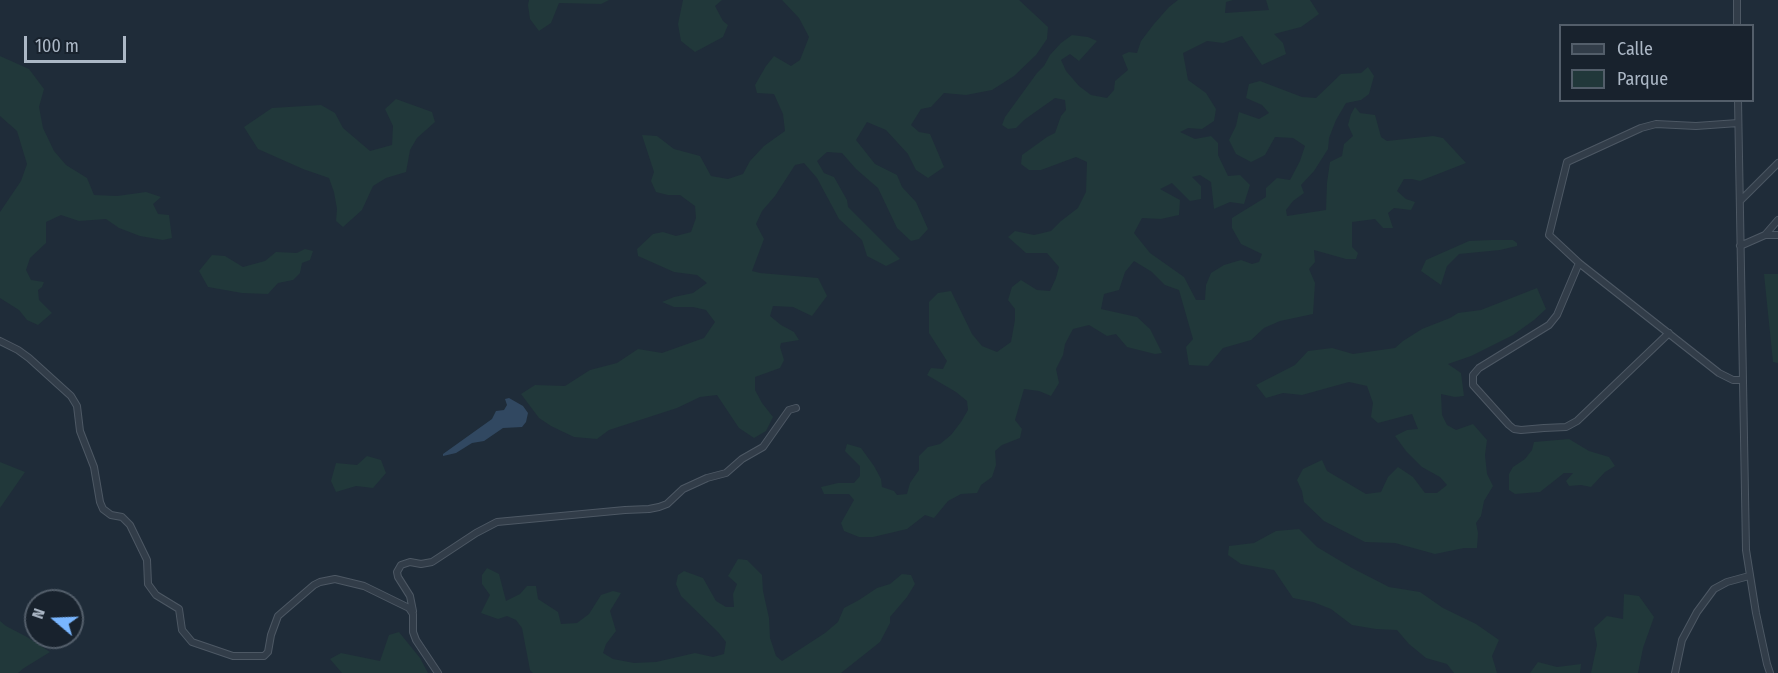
<!DOCTYPE html>
<style>
body{margin:0}
#map{position:relative;width:1778px;height:673px;overflow:hidden;background:#1f2c39;font-family:"Fira Sans Condensed",sans-serif}
canvas{display:block}
.legend{position:absolute;left:1559px;top:24px;width:195px;height:78px;box-sizing:border-box;background:#18222d;border:2px solid #535e6a;margin:0;padding:8px 10px;list-style:none;font-size:18px;color:#acb8c6}
.legend li{display:flex;align-items:center;gap:12px;height:30px}
.legend b{width:30px;border:2px solid #535e6a}
.north{position:absolute;left:24px;top:589px;width:60px;height:60px;box-sizing:border-box;background:#18222d;border:2px solid #535e6a;border-radius:50%;rotate:289deg;font-size:16px;font-weight:700;line-height:24px;text-align:center;color:#acb8c6}
.north::after{content:'';display:block;margin:auto;width:21px;height:27px;background:#79b6ff;clip-path:polygon(50% 0,100% 100%,50% 72%,0 100%)}
.scale{position:absolute;left:24px;top:36px;width:102px;height:27px;box-sizing:border-box;border:3px solid #acb8c6;border-top:0;padding-left:8px;font-size:18px;line-height:21px;white-space:nowrap;color:#acb8c6;-webkit-text-stroke:4px #18222d;paint-order:stroke}
</style>
<div id="map">
<canvas width="1778" height="673"></canvas>
<ul class="legend">
<li><b style="height:8px;background:#323d49"></b>Calle</li>
<li><b style="height:16px;background:#21383a"></b>Parque</li>
</ul>
<div class="north">N</div>
<div class="scale">100 m</div>
</div>
<script>
const ctx = document.querySelector('canvas').getContext('2d');
ctx.lineJoin = 'round';
function paint(path, color) { ctx.fillStyle = color; ctx.fill(path, 'evenodd'); }
const poly = rows => new Path2D(rows.map(r => 'M' + r).join(''));
function trace(path, color, width, dash) { ctx.strokeStyle = color; ctx.lineWidth = width; ctx.lineCap = dash ? 'butt' : 'round'; ctx.setLineDash(dash || []); ctx.stroke(path); }
paint(poly([
 [529,0,609,0,601,4,559,3,551,23,539,31,530,19,528,5],
 [683,0,722,0,715,6,723,21,728,25,723,37,695,52,681,41,678,24],
 [782,0,1019,0,1048,27,1047,39,1036,55,1014,76,992,90,966,95,944,93,931,107,921,109,911,125,919,132,930,134,944,167,928,178,916,170,908,154,886,130,867,122,856,140,875,164,897,175,902,187,916,202,928,229,919,239,911,241,897,228,878,188,856,169,842,153,827,152,817,161,824,173,834,177,847,200,848,207,900,259,886,266,867,256,862,240,839,219,817,178,804,163,795,165,775,196,762,211,756,224,764,239,752,271,760,273,818,278,827,296,812,316,793,307,773,306,770,316,781,325,794,332,799,340,781,343,780,347,784,360,780,368,755,377,755,390,762,403,773,417,766,431,754,438,739,428,717,395,700,397,677,408,609,430,597,439,574,437,551,426,539,418,521,394,535,385,565,386,590,370,617,363,638,349,662,353,704,338,715,322,706,310,693,307,674,307,662,302,674,297,693,293,707,283,697,275,674,272,638,256,637,249,653,234,663,232,676,236,691,232,696,218,695,206,680,195,668,195,656,192,651,181,654,172,642,135,657,136,674,149,700,156,711,176,728,179,743,174,750,161,764,146,785,131,783,114,774,94,757,93,755,85,766,66,774,56,791,66,800,60,809,37,799,18],
 [1178,0,1233,0,1226,2,1225,13,1269,10,1266,0,1310,0,1319,14,1301,27,1274,34,1283,43,1286,54,1262,65,1242,36,1223,43,1207,41,1183,53,1188,80,1206,93,1216,109,1214,121,1202,129,1188,128,1180,132,1195,139,1211,136,1218,143,1218,155,1228,176,1240,175,1250,185,1244,204,1230,202,1214,209,1211,182,1200,175,1192,177,1201,186,1201,199,1190,201,1172,183,1160,189,1180,200,1179,215,1161,219,1142,218,1134,233,1150,253,1184,277,1196,300,1205,300,1206,285,1211,273,1224,265,1241,260,1252,264,1259,262,1262,254,1241,244,1232,228,1232,218,1266,197,1266,188,1277,178,1290,180,1300,161,1305,146,1293,138,1275,137,1265,155,1251,162,1236,154,1229,140,1236,126,1239,112,1259,119,1269,113,1262,105,1246,98,1249,84,1260,81,1302,97,1316,98,1341,74,1361,73,1368,67,1374,76,1369,94,1361,100,1346,103,1336,120,1329,138,1328,149,1314,171,1301,185,1304,193,1293,201,1286,210,1287,216,1326,210,1327,183,1330,162,1342,156,1344,144,1353,136,1348,125,1351,114,1355,107,1360,113,1375,115,1381,137,1387,141,1433,136,1443,138,1466,163,1420,181,1412,179,1404,179,1397,191,1406,199,1415,202,1411,210,1394,208,1388,213,1393,228,1383,228,1375,219,1352,222,1352,247,1358,253,1356,259,1346,259,1314,250,1315,262,1309,269,1315,283,1313,314,1280,321,1264,328,1251,340,1223,348,1208,366,1189,365,1186,347,1193,339,1179,290,1165,285,1152,272,1134,261,1125,272,1119,290,1104,294,1101,309,1137,317,1150,329,1162,353,1155,354,1127,347,1116,334,1107,336,1089,325,1073,329,1065,344,1063,355,1056,369,1059,383,1051,396,1039,391,1024,389,1015,420,1022,429,1020,438,1002,445,995,451,996,465,992,477,981,485,977,493,961,494,948,501,934,518,925,515,907,529,873,537,859,537,844,531,841,523,854,500,849,494,824,494,821,487,838,483,854,483,860,476,860,466,845,451,847,444,861,448,874,466,881,479,882,487,894,491,897,495,907,494,910,483,919,470,919,456,928,447,940,444,951,435,961,422,968,410,967,401,956,392,927,375,931,368,943,369,947,361,929,333,929,302,938,293,951,291,972,334,982,346,997,352,1011,342,1015,320,1015,309,1008,300,1012,287,1021,280,1037,290,1050,291,1056,278,1059,267,1047,253,1026,253,1008,237,1015,231,1034,235,1051,231,1061,221,1078,208,1086,192,1087,162,1076,157,1041,170,1029,170,1021,164,1022,155,1047,137,1055,133,1061,116,1066,110,1065,100,1055,98,1024,120,1016,128,1008,129,1002,125,1005,117,1037,73,1044,66,1050,55,1061,43,1072,35,1088,37,1097,41,1079,61,1070,54,1061,60,1066,71,1079,86,1091,95,1107,98,1114,90,1115,81,1128,70,1122,55,1129,52,1137,53,1141,41,1154,24,1169,7],
 [0,56,29,69,44,89,39,107,43,128,54,151,66,165,87,178,94,195,117,196,146,192,161,197,153,204,158,214,169,215,172,238,163,240,140,236,119,228,106,219,79,221,61,215,46,222,46,243,30,258,26,270,31,280,44,282,42,287,38,290,39,300,52,313,38,325,27,320,19,310,0,298,0,212,21,181,27,164,17,131,0,116],
 [396,99,432,112,435,122,417,138,410,150,406,172,386,178,373,186,362,210,343,227,336,221,337,209,334,192,329,178,303,169,258,149,244,127,272,108,321,105,335,113,343,128,370,151,392,145,393,126,385,109],
 [1492,240,1513,240,1517,243,1517,246,1500,250,1459,254,1447,266,1441,285,1421,271,1426,260,1469,241],
 [305,249,313,251,310,260,302,263,300,273,293,280,278,283,268,294,242,293,208,287,199,271,212,255,225,256,243,267,265,261,276,252,297,253],
 [1764,274,1778,274,1778,363,1773,362],
 [1537,288,1546,309,1534,320,1513,335,1471,356,1448,364,1461,373,1464,396,1455,397,1441,394,1442,415,1447,425,1456,430,1473,424,1487,440,1485,455,1487,474,1493,486,1484,501,1481,516,1476,523,1478,533,1477,548,1464,548,1435,554,1395,543,1365,542,1324,521,1304,502,1302,491,1297,480,1303,469,1322,460,1327,471,1366,494,1381,492,1388,477,1398,467,1413,477,1425,493,1437,493,1447,485,1440,477,1422,467,1406,451,1395,436,1407,430,1418,429,1412,414,1378,423,1371,417,1373,403,1367,386,1349,382,1302,395,1283,393,1266,398,1256,385,1295,365,1308,351,1332,348,1353,354,1395,348,1403,341,1422,329,1450,318,1458,313,1481,310],
 [1569,439,1589,451,1609,457,1615,466,1605,472,1591,487,1581,485,1569,486,1566,481,1573,473,1564,473,1540,492,1515,494,1509,490,1509,474,1513,467,1525,459,1532,450,1534,442],
 [367,456,381,460,386,473,373,488,356,486,336,492,331,481,336,463,357,465],
 [0,462,25,472,0,508],
 [1299,529,1317,547,1352,568,1389,587,1420,592,1443,608,1476,624,1499,640,1492,656,1497,673,1454,673,1447,664,1426,658,1409,644,1397,630,1376,629,1352,625,1331,609,1313,602,1293,598,1274,570,1241,564,1228,555,1229,546,1254,543,1276,531],
 [738,559,747,560,762,575,763,591,769,618,770,638,776,656,782,661,825,633,838,622,844,608,859,600,877,588,890,584,902,574,911,575,915,584,907,597,890,617,890,623,880,642,841,673,533,673,530,670,522,628,516,620,507,616,498,619,481,613,490,595,482,584,482,575,487,568,499,574,506,601,520,594,527,586,536,586,538,599,558,612,561,624,577,623,589,614,601,595,613,591,621,593,610,611,616,631,606,644,603,653,613,659,634,663,656,662,695,653,713,657,724,654,726,642,718,632,681,596,676,584,678,575,684,571,703,578,716,601,726,607,734,607,733,594,737,584,728,576],
 [1624,594,1639,596,1654,617,1643,648,1638,673,1591,673,1597,645,1594,628,1607,616,1623,619],
 [0,621,6,626,27,637,50,652,24,668,18,673,0,673],
 [399,632,420,658,428,673,342,673,330,659,341,653,380,661,389,635],
 [1538,662,1557,667,1581,664,1580,673,1530,673]
]), '#21383a');
paint(poly([
 [509,398,523,406,528,413,526,422,522,427,503,428,484,441,472,443,456,453,443,456,443,454,492,419,496,411,504,410,507,405,505,399]
]), '#314861');
const street = poly([
 [1737,0,1737,26],
 [1738,100,1746,550,1756,613,1767,664,1770,673],
 [1738,123,1696,126,1656,124,1641,128,1567,162,1549,235,1579,263,1719,373,1733,380,1743,380],
 [1740,201,1778,163],
 [1765,235,1778,235],
 [1740,246,1765,235,1778,220],
 [1579,263,1557,315,1549,325,1479,368,1473,375,1473,385,1509,425,1514,429,1521,430,1544,428,1566,427,1577,421,1669,333],
 [0,341,18,350,29,358,71,396,77,406,80,431,94,467,100,502,103,509,111,515,122,517,130,525,147,560,148,584,156,595,179,609,182,630,192,642,233,656,264,656,268,652,271,635,278,616,314,585,320,582,335,579,364,586,409,608,413,614,413,632,416,640,438,673],
 [413,611,410,596,398,577,397,572,401,565,410,562,421,564,432,562,476,533,497,522,625,510,649,509,659,507,667,504,683,489,707,478,726,473,742,459,763,447,789,410,796,408],
 [1675,673,1682,640,1697,612,1714,589,1727,582,1749,576]
]);
trace(street, '#4d5864', 8);
trace(street, '#323d49', 6);
</script>
